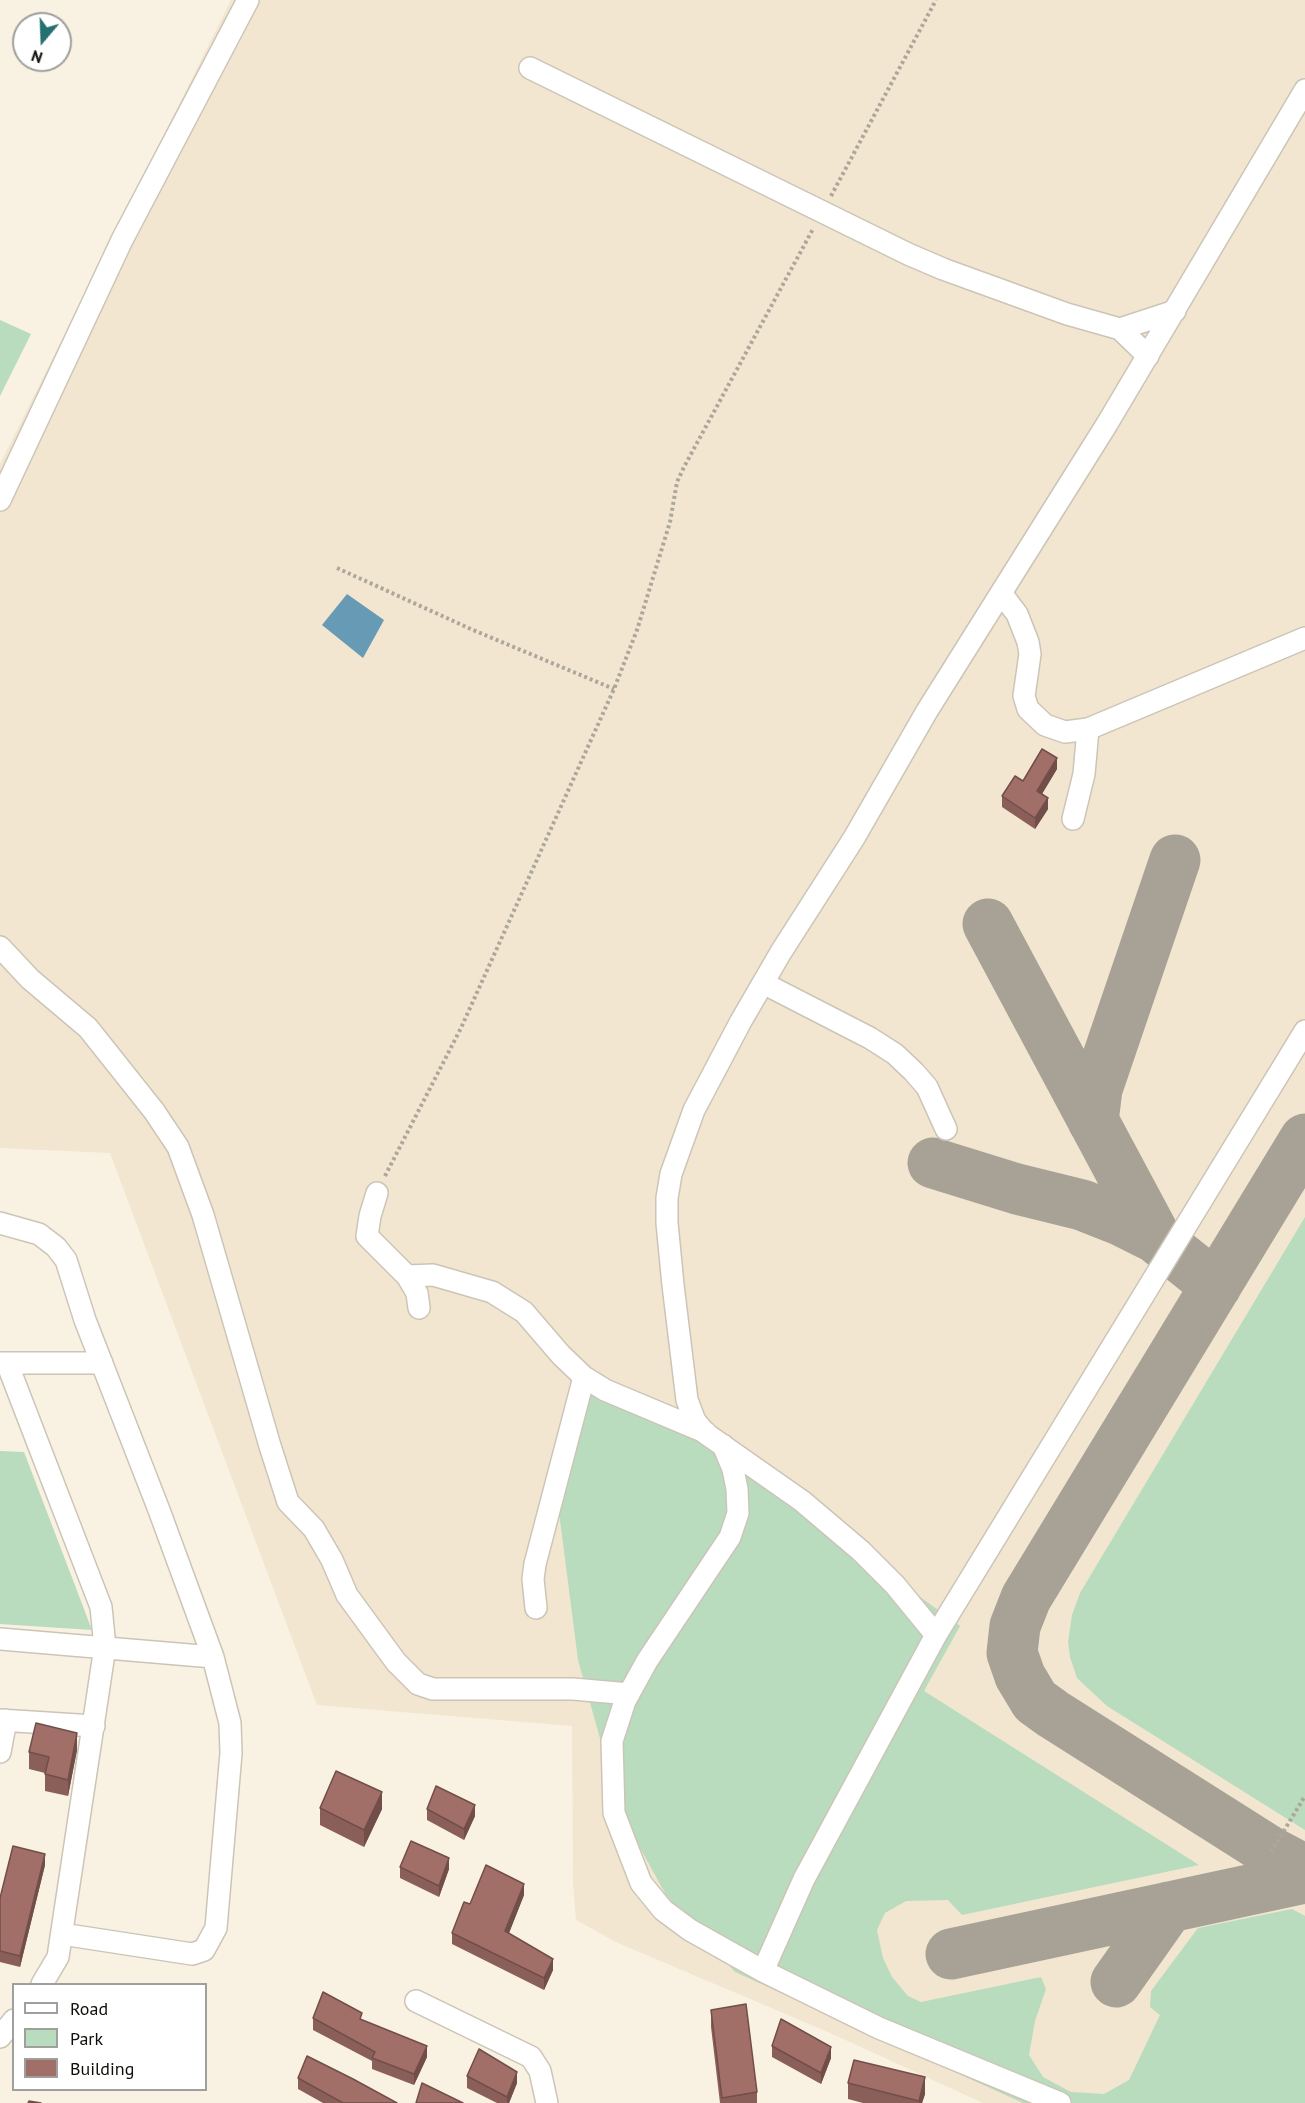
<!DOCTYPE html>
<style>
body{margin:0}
#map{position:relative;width:1305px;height:2103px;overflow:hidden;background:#f9f1e2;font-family:"PT Sans",sans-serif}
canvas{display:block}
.legend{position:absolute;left:12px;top:1983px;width:195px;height:108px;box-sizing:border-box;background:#fff;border:2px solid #9f9f9d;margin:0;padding:8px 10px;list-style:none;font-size:18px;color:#100e09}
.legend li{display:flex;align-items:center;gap:12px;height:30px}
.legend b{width:30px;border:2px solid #9f9f9d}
.north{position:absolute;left:12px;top:12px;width:60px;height:60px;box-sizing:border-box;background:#fff;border:2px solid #9f9f9d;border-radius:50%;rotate:199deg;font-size:16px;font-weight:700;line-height:24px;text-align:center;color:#100e09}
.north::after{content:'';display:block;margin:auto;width:21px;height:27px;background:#257071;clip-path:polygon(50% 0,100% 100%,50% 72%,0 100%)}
</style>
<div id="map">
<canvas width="1305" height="2103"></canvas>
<ul class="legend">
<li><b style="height:8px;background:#fff"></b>Road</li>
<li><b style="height:16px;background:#b8dcbd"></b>Park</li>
<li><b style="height:16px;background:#a26f68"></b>Building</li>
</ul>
<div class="north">N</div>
</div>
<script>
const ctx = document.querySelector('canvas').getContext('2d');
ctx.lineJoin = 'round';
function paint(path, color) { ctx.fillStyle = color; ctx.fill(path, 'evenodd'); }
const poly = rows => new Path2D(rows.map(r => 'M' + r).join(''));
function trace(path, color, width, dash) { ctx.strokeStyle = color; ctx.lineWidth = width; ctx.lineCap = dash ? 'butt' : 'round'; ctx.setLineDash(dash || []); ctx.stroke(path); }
paint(poly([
 [231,0,1305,0,1305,2103,983,2103,828,2032,618,1943,576,1920,573,1885,572,1726,317,1705,110,1153,0,1148,0,464]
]), '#f2e6d0');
paint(poly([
 [0,320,31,334,0,396],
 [1305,1217,1305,1830,1107,1706,1077,1678,1070,1657,1068,1642,1072,1615,1080,1593],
 [583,1386,698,1435,960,1626,924,1691,1199,1865,962,1915,948,1900,906,1901,885,1913,877,1930,883,1958,892,1977,908,1996,921,2002,1041,1977,1046,1989,1035,2021,1029,2055,1043,2077,1071,2092,1104,2094,1129,2080,1160,2015,1150,2007,1151,1991,1198,1928,1292,1909,1305,1916,1305,2103,1023,2103,735,1972,666,1895,621,1813,578,1660,556,1489],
 [0,1451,24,1452,92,1630,0,1624]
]), '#b8dcbd');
paint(poly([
 [347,594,384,620,363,658,322,625]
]), '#679bb5');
trace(poly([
 [988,924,1156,1238],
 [1093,1121,1097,1089,1175,860],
 [1305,1139,1026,1598,1015,1626,1012,1653,1020,1676,1035,1701,1053,1714,1271,1852,1305,1870],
 [933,1163,1017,1189,1082,1205,1120,1220,1156,1238,1216,1286],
 [951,1954,1305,1878],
 [1116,1982,1169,1907]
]), '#a8a296', 51);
const minor = poly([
 [530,68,908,254,943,269,1067,314,1120,329,1148,356],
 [1120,329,1175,311],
 [0,500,122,240,248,0],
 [1001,593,1017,614,1028,642,1030,654,1024,696,1028,709,1045,725,1065,732,1088,729,1305,638],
 [1073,819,1084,774,1088,729],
 [0,947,30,979,88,1028,154,1111,178,1147,203,1215,270,1446,288,1502,314,1529,332,1560,347,1595,396,1662,418,1684,433,1689,573,1689,629,1694],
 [763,983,870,1038,895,1054,914,1072,927,1087,946,1129],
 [377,1193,370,1216,367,1236,407,1276,417,1293,419,1308],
 [0,1223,39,1234,56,1247,66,1260,85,1320,159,1510,213,1657,230,1723,231,1753,216,1928,204,1950,192,1954,62,1934],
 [407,1276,433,1275,492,1292,524,1312,561,1355,584,1377,605,1390,705,1432],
 [0,1363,102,1363],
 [7,1363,101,1607,105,1647,58,1957,42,1984],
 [723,1445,733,1469,737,1489,738,1513,730,1537,647,1661,625,1701,612,1741,614,1813,641,1883,663,1910,690,1930,763,1971,879,2028,1060,2103],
 [536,1608,533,1579,535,1564,584,1377],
 [936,1635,895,1585,861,1551,802,1501,705,1433,695,1421,687,1400,673,1285,667,1223,667,1198,671,1174,694,1110,741,1021,781,952,854,838,927,711,1107,424,1305,90],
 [0,1639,213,1657],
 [0,1720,94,1726],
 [0,1752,6,1720],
 [763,1971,804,1879,936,1635,1305,1031],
 [416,2001,531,2057,540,2071,547,2103],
 [0,2037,14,2020]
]);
trace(minor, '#ccc5b7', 24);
trace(poly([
 [831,196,936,0],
 [337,568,473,630,614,689],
 [385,1176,461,1028,614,689,637,630,670,522,677,482,684,467,813,229],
 [1271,1852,1305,1796]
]), '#ada79b', 4, [3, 3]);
trace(minor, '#fff', 21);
paint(poly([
 [1057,769,1042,794,1048,809,1035,829,1002,807,1002,796,1023,781],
 [77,1750,68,1796,45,1791,45,1773,29,1769,29,1752],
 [320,1808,382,1809,364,1847,320,1825],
 [427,1809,475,1816,464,1840,427,1820],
 [45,1865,20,1967,0,1962,0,1898],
 [400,1867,449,1869,439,1897,400,1878],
 [524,1895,509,1933,553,1970,544,1990,452,1944,452,1933,470,1904],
 [711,2010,757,2092,757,2103,720,2103,711,2027],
 [313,2018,362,2020,427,2057,414,2085,372,2069,372,2061,313,2030],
 [772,2046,831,2058,821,2084,772,2057],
 [467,2076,517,2083,509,2103,497,2103,467,2088],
 [298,2078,397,2103,323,2103,298,2089],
 [848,2083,925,2094,922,2103,863,2103,848,2099]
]), '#8b5f59');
paint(poly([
 [1057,758,1057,769,1037,802,1037,791],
 [1048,798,1048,809,1035,829,1035,818],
 [77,1733,77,1750,68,1796,68,1780],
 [382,1792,382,1809,364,1847,364,1830],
 [475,1805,475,1816,464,1840,464,1829],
 [45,1854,45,1865,20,1967,20,1956],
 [449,1858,449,1869,439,1897,439,1886],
 [524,1884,524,1895,505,1943,505,1931],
 [553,1959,553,1970,544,1990,544,1978],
 [427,2046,427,2057,414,2085,414,2074],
 [831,2047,831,2058,821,2084,821,2073],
 [517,2072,517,2083,509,2103,507,2103,507,2097],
 [925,2077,925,2094,922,2103,919,2103]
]), '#714e49');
const building = poly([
 [1042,749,1057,758,1037,791,1048,798,1035,818,1002,796,1015,776,1023,781,1042,749],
 [36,1723,77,1733,68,1780,45,1774,49,1757,29,1752,36,1723],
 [336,1771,382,1792,364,1830,320,1808,336,1771],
 [436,1786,475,1805,464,1829,427,1809,436,1786],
 [411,1841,449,1858,439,1886,400,1867,411,1841],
 [13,1846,45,1854,20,1956,0,1951,0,1898,13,1846],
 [486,1865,524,1884,505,1931,553,1959,544,1978,452,1933,464,1902,470,1904,486,1865],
 [323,1992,362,2013,360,2019,427,2046,414,2074,372,2058,375,2052,313,2018,323,1992],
 [746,2004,757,2092,722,2098,711,2010,746,2004],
 [781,2019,831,2047,821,2073,772,2046,781,2019],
 [479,2049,517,2072,507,2097,467,2076,479,2049],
 [307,2056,353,2079,397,2103,343,2103,298,2078,307,2056],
 [854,2060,925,2077,919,2101,848,2083,854,2060],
 [422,2083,463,2103,416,2103,422,2083],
 [29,2101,41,2103,28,2103,29,2101]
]);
paint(building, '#a26f68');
trace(building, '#714e49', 1.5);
</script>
